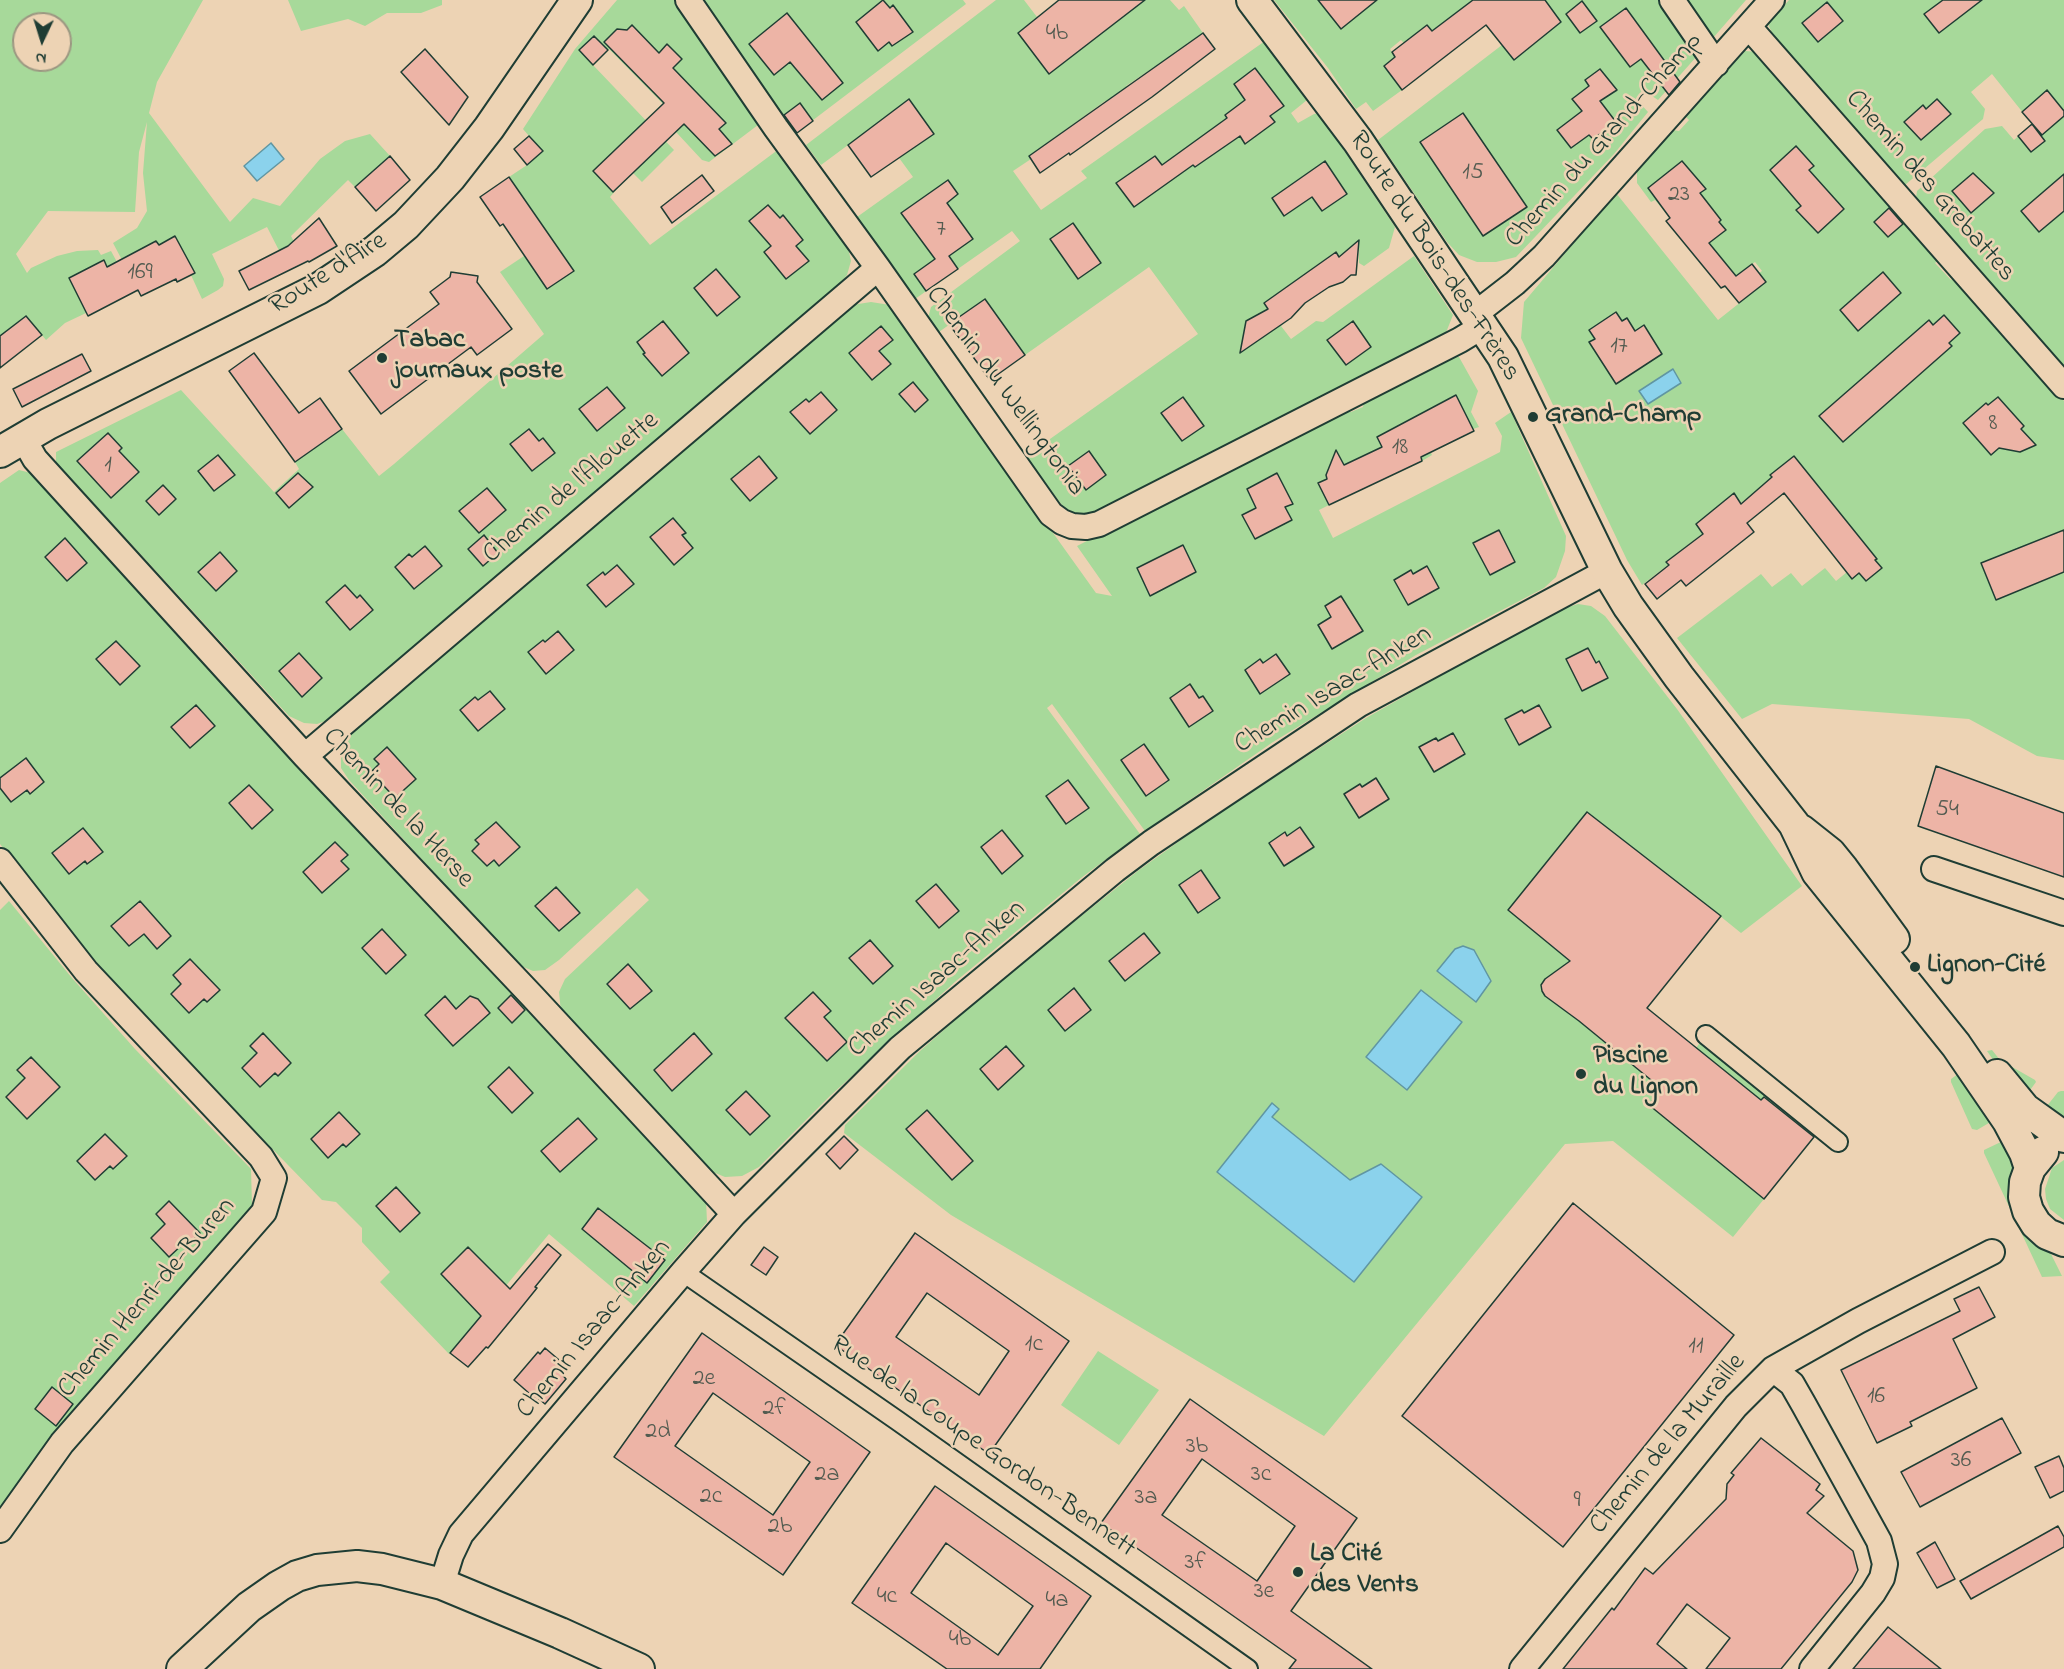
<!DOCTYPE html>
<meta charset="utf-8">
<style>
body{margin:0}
#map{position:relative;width:2064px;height:1669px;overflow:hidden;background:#edd3b4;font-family:"Indie Flower",sans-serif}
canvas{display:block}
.north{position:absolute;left:12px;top:12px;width:60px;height:60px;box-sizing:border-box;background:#edd3b4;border:2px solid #9b9781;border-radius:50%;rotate:184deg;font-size:16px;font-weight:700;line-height:24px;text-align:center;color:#1f3d34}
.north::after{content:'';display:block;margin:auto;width:21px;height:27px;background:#1f3d34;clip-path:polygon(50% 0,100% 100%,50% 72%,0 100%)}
</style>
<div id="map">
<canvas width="2064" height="1669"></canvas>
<div class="north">N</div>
</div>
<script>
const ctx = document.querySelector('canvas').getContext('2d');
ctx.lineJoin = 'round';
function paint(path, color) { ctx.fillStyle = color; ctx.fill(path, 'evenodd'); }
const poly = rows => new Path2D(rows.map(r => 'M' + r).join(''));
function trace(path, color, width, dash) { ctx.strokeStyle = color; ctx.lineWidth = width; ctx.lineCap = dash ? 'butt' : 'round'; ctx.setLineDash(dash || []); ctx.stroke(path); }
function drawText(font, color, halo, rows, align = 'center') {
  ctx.font = font + ' "Indie Flower",sans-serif'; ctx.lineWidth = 5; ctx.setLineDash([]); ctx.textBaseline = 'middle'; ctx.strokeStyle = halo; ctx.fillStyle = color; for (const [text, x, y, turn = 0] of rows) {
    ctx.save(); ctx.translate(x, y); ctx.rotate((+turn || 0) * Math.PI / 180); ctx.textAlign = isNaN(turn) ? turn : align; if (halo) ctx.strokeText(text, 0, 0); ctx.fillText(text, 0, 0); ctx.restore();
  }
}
paint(poly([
 [0,0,203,0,157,82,149,113,230,222,253,198,280,206,320,159,345,141,370,134,390,156,355,187,348,180,291,236,305,263,289,270,267,227,212,254,224,279,223,286,218,290,202,299,191,275,177,282,156,242,122,260,113,243,137,228,147,211,143,173,147,122,139,152,135,212,48,211,16,254,27,273,31,268,57,256,77,251,98,250,101,255,111,251,117,262,119,261,117,285,104,261,69,278,86,313,65,323,46,340,26,316,0,336],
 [24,24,60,24,60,60,24,60],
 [288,0,442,0,442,5,421,13,387,13,365,26,348,19,301,31],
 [617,0,674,0,760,119,758,125,709,162,702,160,663,118,670,111,609,49,593,65,674,150,642,182,632,172,610,197,650,245,779,149,847,243,851,261,847,275,838,286,331,719,317,724,304,723,289,716,56,462,56,452,181,390,274,492,299,469,295,462,342,429,379,476,394,464,544,334,500,272,551,238,509,177,527,165,514,149,529,136,523,129,575,49],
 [700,0,963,0,966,4,796,133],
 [996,0,1024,0,1037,17,1018,33,1049,74,1145,0,1170,0,1179,10,1184,6,1203,33,1175,52,1177,55,1156,69,1154,67,1126,86,1128,90,1107,104,1105,101,1029,156,1031,159,1013,171,1041,210,1087,178,1081,171,1265,41,1308,96,1307,100,1291,113,1298,123,1314,114,1319,113,1395,227,1389,248,1364,266,1359,263,1359,241,1339,256,1335,252,1287,287,1300,308,1281,326,1291,339,1316,321,1323,322,1414,256,1453,315,1445,335,1177,472,1082,517,1067,512,1026,456,1198,334,1149,267,1025,355,985,299,939,332,928,318,931,307,1020,241,1012,231,915,299,857,217,913,177,875,125,821,165,806,145],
 [1274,0,1473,0,1432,31,1427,25,1404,43,1401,40,1390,49,1395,57,1384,66,1402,90,1373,111,1366,102,1356,109,1328,68],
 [1510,0,1667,0,1697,56,1658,100,1646,92,1639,102,1648,112,1614,154,1516,257,1496,262,1477,262,1459,255,1447,242,1378,140,1502,45,1514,60,1542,38],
 [1684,0,1746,0,1713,38,1709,37],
 [1789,0,2064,0,2064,368,1916,198,1917,191,1985,129,2002,126,2014,140,2032,124,1992,74,1971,92,1985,109,1983,119,1905,185,1773,35,1768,24],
 [1745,51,1759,52,1940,259,1935,263,1951,280,1955,277,2064,401,2064,760,2037,756,1969,719,1772,704,1742,719,1677,638,1761,574,1772,587,1791,573,1802,586,1825,568,1836,581,1847,572,1852,578,1877,559,1794,456,1770,475,1773,478,1738,505,1750,520,1747,523,1734,509,1667,561,1669,564,1642,585,1627,560,1521,338,1524,302,1616,193,1718,320,1766,282,1759,273,1762,271,1755,262,1736,276,1709,243,1725,230,1719,222,1721,220,1714,210,1670,218,1655,200,1651,202,1637,183,1637,172,1673,130,1679,131,1689,120,1685,116],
 [871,302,890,305,1096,593,1112,596,1077,546,1343,411,1351,412,1363,407,1364,400,1453,355,1459,357,1478,391,1471,412,1479,427,1473,429,1456,395,1429,409,1435,420,1422,434,1432,455,1422,461,1403,423,1391,464,1344,465,1339,456,1332,460,1330,464,1333,471,1326,475,1327,479,1318,483,1329,505,1319,510,1333,538,1500,452,1502,436,1495,423,1511,412,1566,536,1565,551,1556,577,1544,588,1416,655,1273,742,1145,831,1052,704,1047,708,1140,834,1081,878,956,981,830,1096,759,1167,742,1176,725,1177,708,1170,561,1012,559,992,565,979,649,900,637,888,559,960,545,970,533,971,519,965,349,780,341,768,341,752,347,736,852,305],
 [19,470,35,474,638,1129,706,1200,707,1222,634,1306,549,1234,449,1354,380,1282,390,1272,362,1242,362,1228,336,1202,322,1200,184,1058,119,988,57,916,0,844,0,483],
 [1578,604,1591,606,1605,616,1677,709,1802,886,1741,933,1720,916,1646,1008,1696,1048,1702,1040,1817,1134,1733,1237,1613,1141,1565,1144,1324,1436,951,1215,844,1133,845,1125,920,1051,996,984,1139,870,1213,817,1366,718,1525,628,1565,608],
 [1279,1109,1272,1117,1350,1180,1217,1172],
 [9,901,72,978,135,1049,251,1169,252,1205,59,1430,0,1512,0,910],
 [1992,1050,2000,1060,2035,1080,2036,1082,2025,1097,1998,1067,1987,1051],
 [1965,1069,1994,1120,1977,1130,1972,1129,1951,1082,1951,1079],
 [2061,1091,2064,1091,2064,1122,2043,1111,2058,1092],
 [2005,1140,2045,1249,2051,1254,2062,1276,2042,1277,1984,1153,1984,1150],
 [2064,1160,2064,1220,2050,1209,2046,1199,2045,1189,2052,1168],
 [1098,1351,1159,1390,1119,1445,1061,1405]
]), '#a7d99a');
const water = poly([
 [271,143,284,159,257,181,244,166,271,143],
 [1673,369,1681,383,1648,404,1639,391,1673,369],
 [1463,946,1474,950,1491,981,1476,1002,1437,971,1455,949,1463,946],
 [1421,990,1462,1022,1407,1090,1366,1057,1421,990],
 [1272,1103,1279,1109,1272,1117,1350,1180,1381,1164,1422,1197,1354,1282,1217,1172,1272,1103]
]);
paint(water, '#8bd2ec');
trace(water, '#6096a2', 1.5);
const building = poly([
 [883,0,890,8,893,5,913,32,892,46,889,42,878,51,856,22,883,0],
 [1059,0,1145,0,1049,74,1018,33,1059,0],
 [1318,0,1377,0,1341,29,1318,0],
 [1473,0,1545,0,1561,22,1514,60,1486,25,1402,90,1384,66,1395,57,1392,52,1427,25,1432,31,1473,0],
 [1943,0,1982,0,1939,33,1924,14,1943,0],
 [1582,1,1597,21,1580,33,1566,14,1582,1],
 [1827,2,1843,21,1818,42,1802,23,1827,2],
 [1626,8,1680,82,1669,95,1641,59,1630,67,1600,27,1626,8],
 [787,13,843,83,822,100,790,62,774,75,749,44,787,13],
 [632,25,659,53,667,44,682,59,673,68,726,123,719,129,732,144,715,156,684,124,613,192,593,171,664,103,604,42,617,29,627,30,632,25],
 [1203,33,1215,49,1152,97,1070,155,1069,153,1040,173,1029,156,1203,33],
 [594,36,608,50,593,65,579,50,594,36],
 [425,49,468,97,449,125,401,72,425,49],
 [1255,68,1284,106,1270,116,1275,122,1245,144,1240,136,1195,167,1193,165,1134,207,1116,183,1155,156,1162,165,1227,118,1225,115,1245,100,1234,84,1255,68],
 [1600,69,1617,90,1600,101,1616,122,1593,139,1589,135,1571,148,1557,130,1582,111,1572,99,1589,86,1585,80,1600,69],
 [2047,90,2064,111,2064,116,2042,135,2022,112,2047,90],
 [909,99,934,134,871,177,848,145,909,99],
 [1937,99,1951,114,1921,140,1904,122,1923,105,1926,109,1937,99],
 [800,103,813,121,797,133,784,115,800,103],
 [1463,113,1527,207,1483,236,1420,142,1463,113],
 [2032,124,2045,141,2031,152,2018,136,2032,124],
 [529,136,543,151,527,165,514,149,529,136],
 [1796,146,1814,166,1809,170,1844,209,1818,233,1796,210,1801,206,1770,170,1796,146],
 [390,156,410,180,376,211,355,187,390,156],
 [1325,161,1347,194,1322,211,1312,197,1284,216,1272,198,1325,161],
 [1682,161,1706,189,1700,193,1721,220,1719,222,1726,230,1709,243,1736,276,1752,264,1766,282,1739,303,1725,286,1721,288,1666,221,1670,218,1648,188,1682,161],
 [1973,173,1994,193,1971,213,1952,191,1973,173],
 [2064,174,2064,211,2039,232,2021,211,2064,174],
 [702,175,714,191,672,223,661,207,702,175],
 [509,177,574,271,547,289,503,224,500,226,480,197,509,177],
 [948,180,958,194,947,203,973,239,949,256,958,269,926,291,914,274,935,259,901,213,948,180],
 [768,205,780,218,783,215,803,240,796,246,809,261,786,279,764,252,771,246,749,221,768,205],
 [1889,208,1903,224,1888,237,1874,222,1889,208],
 [319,218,337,246,309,262,308,261,249,290,239,271,288,246,319,218],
 [1073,223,1101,263,1078,279,1050,239,1073,223],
 [175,236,195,273,177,282,176,279,141,296,138,290,88,316,69,278,104,260,107,267,156,241,159,245,175,236],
 [1359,240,1356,275,1351,275,1343,282,1329,287,1305,303,1291,318,1240,353,1246,321,1268,309,1264,303,1336,252,1339,257,1359,240],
 [716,269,740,297,717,316,694,288,716,269],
 [451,272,478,276,477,282,512,329,477,355,471,347,381,414,349,371,439,304,430,292,450,277,451,272],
 [1883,272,1901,293,1858,331,1840,310,1883,272],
 [985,299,1025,355,990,380,949,324,985,299],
 [1616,312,1622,321,1627,318,1635,331,1644,325,1662,354,1616,384,1589,342,1595,339,1589,330,1616,312],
 [1944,315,1960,333,1949,343,1952,346,1843,442,1819,416,1929,320,1933,325,1944,315],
 [26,316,42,335,0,368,0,336,26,316],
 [663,321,689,353,662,376,643,354,645,353,637,342,663,321],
 [1353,321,1371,347,1346,365,1327,340,1353,321],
 [881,326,893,340,879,351,891,364,872,380,849,353,881,326],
 [254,353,299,413,320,398,342,429,295,462,229,371,254,353],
 [82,354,91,371,22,407,13,389,82,354],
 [913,382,928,400,915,412,899,394,913,382],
 [607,387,625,408,597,431,579,409,607,387],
 [821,392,837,410,810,434,790,412,806,399,809,402,821,392],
 [1456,395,1474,431,1421,457,1422,461,1329,505,1318,483,1327,479,1326,475,1336,450,1344,465,1382,447,1377,437,1456,395],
 [1183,397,1204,426,1182,441,1161,413,1183,397],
 [1998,397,2024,426,2021,429,2036,445,2020,452,1999,448,1991,455,1963,423,1986,403,1988,405,1998,397],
 [529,429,539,441,543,438,555,453,532,471,510,444,529,429],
 [108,433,122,448,119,451,139,472,111,498,77,461,108,433],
 [1089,451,1106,475,1086,490,1068,466,1089,451],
 [218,455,235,475,214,491,198,471,218,455],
 [759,456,777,478,750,501,731,479,759,456],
 [1794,456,1877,559,1875,560,1882,568,1866,581,1859,573,1852,579,1784,493,1747,523,1754,532,1686,586,1681,580,1657,599,1645,584,1669,565,1666,562,1703,534,1696,524,1734,493,1741,504,1772,477,1770,475,1794,456],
 [298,473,313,487,289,508,276,493,298,473],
 [1277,473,1293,504,1285,507,1292,520,1255,539,1242,515,1256,508,1247,489,1277,473],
 [163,485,176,499,159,515,146,501,163,485],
 [487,488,506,510,479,533,459,511,487,488],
 [673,518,686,533,682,535,693,548,674,565,650,537,673,518],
 [1499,530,1515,562,1490,575,1473,543,1499,530],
 [2064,530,2064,572,1996,600,1981,563,2064,530],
 [484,535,498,553,483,566,468,549,484,535],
 [65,538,87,563,67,581,45,557,65,538],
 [1183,545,1196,572,1150,596,1137,568,1183,545],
 [425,546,442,566,414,589,395,567,409,554,412,557,425,546],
 [220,552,237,571,216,591,198,572,220,552],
 [617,565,634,584,606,607,587,585,603,572,605,575,617,565],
 [1427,566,1439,588,1408,605,1394,580,1411,570,1413,574,1427,566],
 [345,585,357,598,360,595,373,610,350,630,326,602,345,585],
 [1341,596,1363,631,1332,649,1318,625,1331,617,1325,606,1341,596],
 [558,631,574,650,546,674,528,652,543,640,545,642,558,631],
 [116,641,140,666,120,685,96,659,116,641],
 [1588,648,1596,663,1599,661,1608,678,1582,691,1566,659,1588,648],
 [299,653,322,678,302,697,279,671,299,653],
 [1276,654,1290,674,1260,694,1245,670,1260,659,1263,663,1276,654],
 [1190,684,1199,698,1203,696,1213,711,1189,727,1170,698,1190,684],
 [490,691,505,709,478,731,460,710,475,697,478,700,490,691],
 [196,705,215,726,190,748,171,727,196,705],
 [1539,705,1551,727,1519,745,1505,719,1522,710,1524,713,1539,705],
 [1453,733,1465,754,1434,772,1419,747,1436,738,1438,741,1453,733],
 [1144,744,1169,780,1146,796,1121,760,1144,744],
 [387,747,416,779,395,798,371,772,379,764,374,759,387,747],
 [26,758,44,782,30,794,27,790,11,802,0,788,0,778,26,758],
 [1936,766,2064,813,2064,877,1918,826,1936,766],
 [1376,778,1389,799,1359,818,1344,794,1360,784,1362,787,1376,778],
 [1068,780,1089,808,1066,824,1046,796,1068,780],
 [249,785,273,810,252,829,229,803,249,785],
 [1587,812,1721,916,1647,1008,1761,1100,1764,1097,1814,1137,1764,1199,1649,1105,1662,1089,1579,1021,1545,996,1542,991,1541,985,1545,979,1570,961,1508,910,1587,812],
 [496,822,520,847,499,866,494,860,487,866,472,851,479,844,475,840,496,822],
 [1300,827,1314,847,1284,866,1269,843,1285,832,1287,836,1300,827],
 [83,828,103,852,87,864,85,861,69,874,52,853,83,828],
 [1002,830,1023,856,1002,874,981,847,1002,830],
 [335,842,348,855,341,861,349,869,322,893,303,872,335,842],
 [1201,870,1220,898,1198,913,1179,885,1201,870],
 [936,884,959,911,939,928,916,901,936,884],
 [556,887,580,913,559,931,535,906,556,887],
 [140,901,171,936,157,949,144,934,129,946,111,926,140,901],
 [382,929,406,955,386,974,362,948,382,929],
 [1144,933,1160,953,1125,981,1109,961,1144,933],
 [870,940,893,966,873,984,849,958,870,940],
 [190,959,220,990,207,1002,204,999,189,1013,171,994,181,984,173,975,190,959],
 [628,964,652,991,630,1009,607,984,628,964],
 [1074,988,1091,1010,1065,1031,1048,1010,1074,988],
 [813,992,831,1011,824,1017,847,1042,827,1061,785,1018,813,992],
 [511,995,525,1010,512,1023,498,1008,511,995],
 [445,996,456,1009,470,996,478,999,490,1013,453,1046,425,1015,445,996],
 [263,1033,291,1063,278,1076,275,1073,260,1087,242,1068,257,1053,250,1046,263,1033],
 [694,1033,712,1054,672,1091,654,1070,694,1033],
 [1006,1046,1024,1066,998,1090,980,1069,1006,1046],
 [31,1057,60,1087,27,1119,6,1097,25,1078,17,1070,31,1057],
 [509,1067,533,1093,512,1113,488,1087,509,1067],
 [746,1091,770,1116,750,1135,726,1110,746,1091],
 [927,1110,973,1161,952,1180,906,1129,927,1110],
 [339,1112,360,1134,346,1147,343,1144,328,1158,311,1139,339,1112],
 [578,1118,597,1139,560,1172,541,1151,578,1118],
 [105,1134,127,1156,113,1169,110,1166,95,1180,77,1161,105,1134],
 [844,1136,858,1150,840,1169,826,1154,844,1136],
 [396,1187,420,1213,400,1232,376,1206,396,1187],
 [169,1201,200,1233,187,1246,184,1243,169,1257,151,1238,165,1224,156,1214,169,1201],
 [1573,1203,1734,1335,1563,1547,1402,1416,1573,1203],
 [598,1208,665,1260,647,1283,582,1229,598,1208],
 [915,1233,1069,1341,989,1454,835,1345,915,1233],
 [927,1293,1009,1351,979,1395,896,1337,927,1293],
 [548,1244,561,1255,535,1287,537,1288,516,1314,488,1348,486,1347,468,1367,450,1353,481,1316,441,1274,468,1247,510,1289,548,1244],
 [764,1247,778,1257,766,1275,751,1265,764,1247],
 [1979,1287,1995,1317,1953,1339,1977,1388,1910,1422,1912,1426,1877,1443,1841,1370,1960,1311,1954,1299,1979,1287],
 [702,1333,870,1452,783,1575,614,1457,702,1333],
 [713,1393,810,1462,773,1515,675,1446,713,1393],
 [545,1348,565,1365,560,1372,566,1379,545,1404,539,1399,538,1401,514,1380,538,1352,540,1354,545,1348],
 [52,1387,73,1404,56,1426,35,1409,52,1387],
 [1190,1399,1357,1518,1291,1611,1372,1669,1289,1669,1296,1660,1101,1523,1190,1399],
 [1202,1459,1295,1526,1257,1581,1162,1515,1202,1459],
 [2002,1418,2021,1453,1920,1507,1901,1472,2002,1418],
 [1761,1438,1820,1484,1816,1490,1824,1496,1807,1513,1853,1551,1858,1570,1852,1582,1781,1669,1706,1669,1730,1638,1687,1604,1657,1644,1687,1669,1563,1669,1612,1608,1614,1610,1645,1568,1653,1574,1726,1499,1727,1484,1734,1475,1731,1473,1761,1438],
 [2059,1456,2064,1468,2064,1491,2050,1498,2035,1467,2059,1456],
 [935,1486,1091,1596,1040,1669,947,1669,852,1603,935,1486],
 [946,1543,1033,1606,998,1655,911,1593,946,1543],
 [2058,1526,2064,1537,2064,1547,1971,1599,1960,1581,2058,1526],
 [1935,1542,1955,1579,1937,1588,1917,1553,1935,1542],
 [1888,1627,1941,1669,1853,1669,1888,1627]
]);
paint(building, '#edb4a6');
trace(building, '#1f3d34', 1.5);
const pedestrian = poly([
 [1706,1035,1838,1142],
 [683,1272,898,1421,1248,1669]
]);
const minor = poly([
 [688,0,776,128,878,268,1051,514,1062,522,1072,526,1086,527,1099,524,1460,340,1483,326],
 [1672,0,1716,64],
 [1749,27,2064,386],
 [1475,314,1515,283,1544,256,1772,0],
 [23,438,35,459,305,756,533,997,734,1214],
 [305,756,878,268],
 [0,861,86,971,261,1157,274,1178,264,1212,62,1443,0,1530],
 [1934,869,2064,913],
 [1773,1369,1792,1384,1804,1405,1879,1541,1885,1564,1882,1578,1873,1593,1812,1669],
 [442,1584,451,1555,461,1534,683,1272,734,1214,900,1048,1115,870,1151,843,1358,705,1607,571],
 [1522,1669,1736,1406,1773,1369,1858,1321,1992,1252]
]);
const tertiary = poly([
 [1252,0,1358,141,1503,357,1607,571,1628,606,1679,677,1794,824,1817,872,1956,1045,2008,1121,2025,1153,2030,1168],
 [0,452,48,424,318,289,375,251,406,225,450,178,489,128,577,0],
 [1801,830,1830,853,1843,869,1894,939],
 [1997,1075,2025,1109,2064,1137],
 [2043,1152,2030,1168,2025,1182,2024,1197,2028,1211,2036,1224,2047,1234,2064,1241],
 [182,1669,249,1607,279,1586,297,1576,317,1570,357,1566,382,1569,442,1584,560,1633,639,1669]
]);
trace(pedestrian, '#1f3d34', 22);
trace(minor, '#1f3d34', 28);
trace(tertiary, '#1f3d34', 34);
trace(pedestrian, '#edd3b4', 18);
trace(minor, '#edd3b4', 24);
trace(tertiary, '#edd3b4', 30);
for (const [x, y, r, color] of [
 [382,358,6,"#1f3d34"],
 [1533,417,6,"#1f3d34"],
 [1915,967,6,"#1f3d34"],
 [1581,1074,6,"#1f3d34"],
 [1298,1572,6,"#1f3d34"]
]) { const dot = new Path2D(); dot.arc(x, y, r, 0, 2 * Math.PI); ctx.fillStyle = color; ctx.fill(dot); trace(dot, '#edd3b4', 2); }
drawText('24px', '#525b50', null, [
 ["4b",1057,35],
 ["15",1473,174],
 ["23",1679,196],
 ["7",941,231],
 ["169",140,274],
 ["17",1619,348],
 ["8",1993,425],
 ["18",1400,449],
 ["1",108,467],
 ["54",1947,811],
 ["1c",1034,1346],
 ["11",1696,1348],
 ["2e",704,1380],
 ["16",1876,1398],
 ["2f",774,1410],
 ["2d",658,1433],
 ["3b",1197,1448],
 ["36",1961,1462],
 ["2a",827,1476],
 ["3c",1261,1476],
 ["2c",711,1498],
 ["3a",1146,1499],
 ["9",1577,1502],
 ["2b",780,1528],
 ["3f",1195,1564],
 ["3e",1264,1593],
 ["4c",887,1598],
 ["4a",1057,1602],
 ["4b",960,1641]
]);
drawText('27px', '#1f3d34', '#edd3b4', [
 ["Chemin du Grand-Champ",1605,141,-48],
 ["Chemin des Grebattes",1929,187,49],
 ["Route du Bois-des-Frères",1433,257,57],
 ["Route d'Aïre",329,275,-32],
 ["Chemin du Wellingtonia",1004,392,54],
 ["Chemin de l'Alouette",572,489,-40],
 ["Chemin Isaac-Anken",1334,691,-31],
 ["Chemin de la Herse",397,809,47],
 ["Chemin Isaac-Anken",938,980,-41],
 ["Chemin Henri-de-Buren",148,1299,-49],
 ["Chemin Isaac-Anken",595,1330,-50],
 ["Chemin de la Muraille",1669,1445,-50],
 ["Rue de la Coupe Gordon-Bennett",982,1448,35]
]);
drawText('bold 27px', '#1f3d34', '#edd3b4', [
 ["Tabac",394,342],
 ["journaux poste",394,373],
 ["Grand-Champ",1545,417],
 ["Lignon-Cité",1927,967],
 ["Piscine",1593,1058],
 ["du Lignon",1593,1089],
 ["La Cité",1310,1556],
 ["des Vents",1310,1587]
], 'left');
</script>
